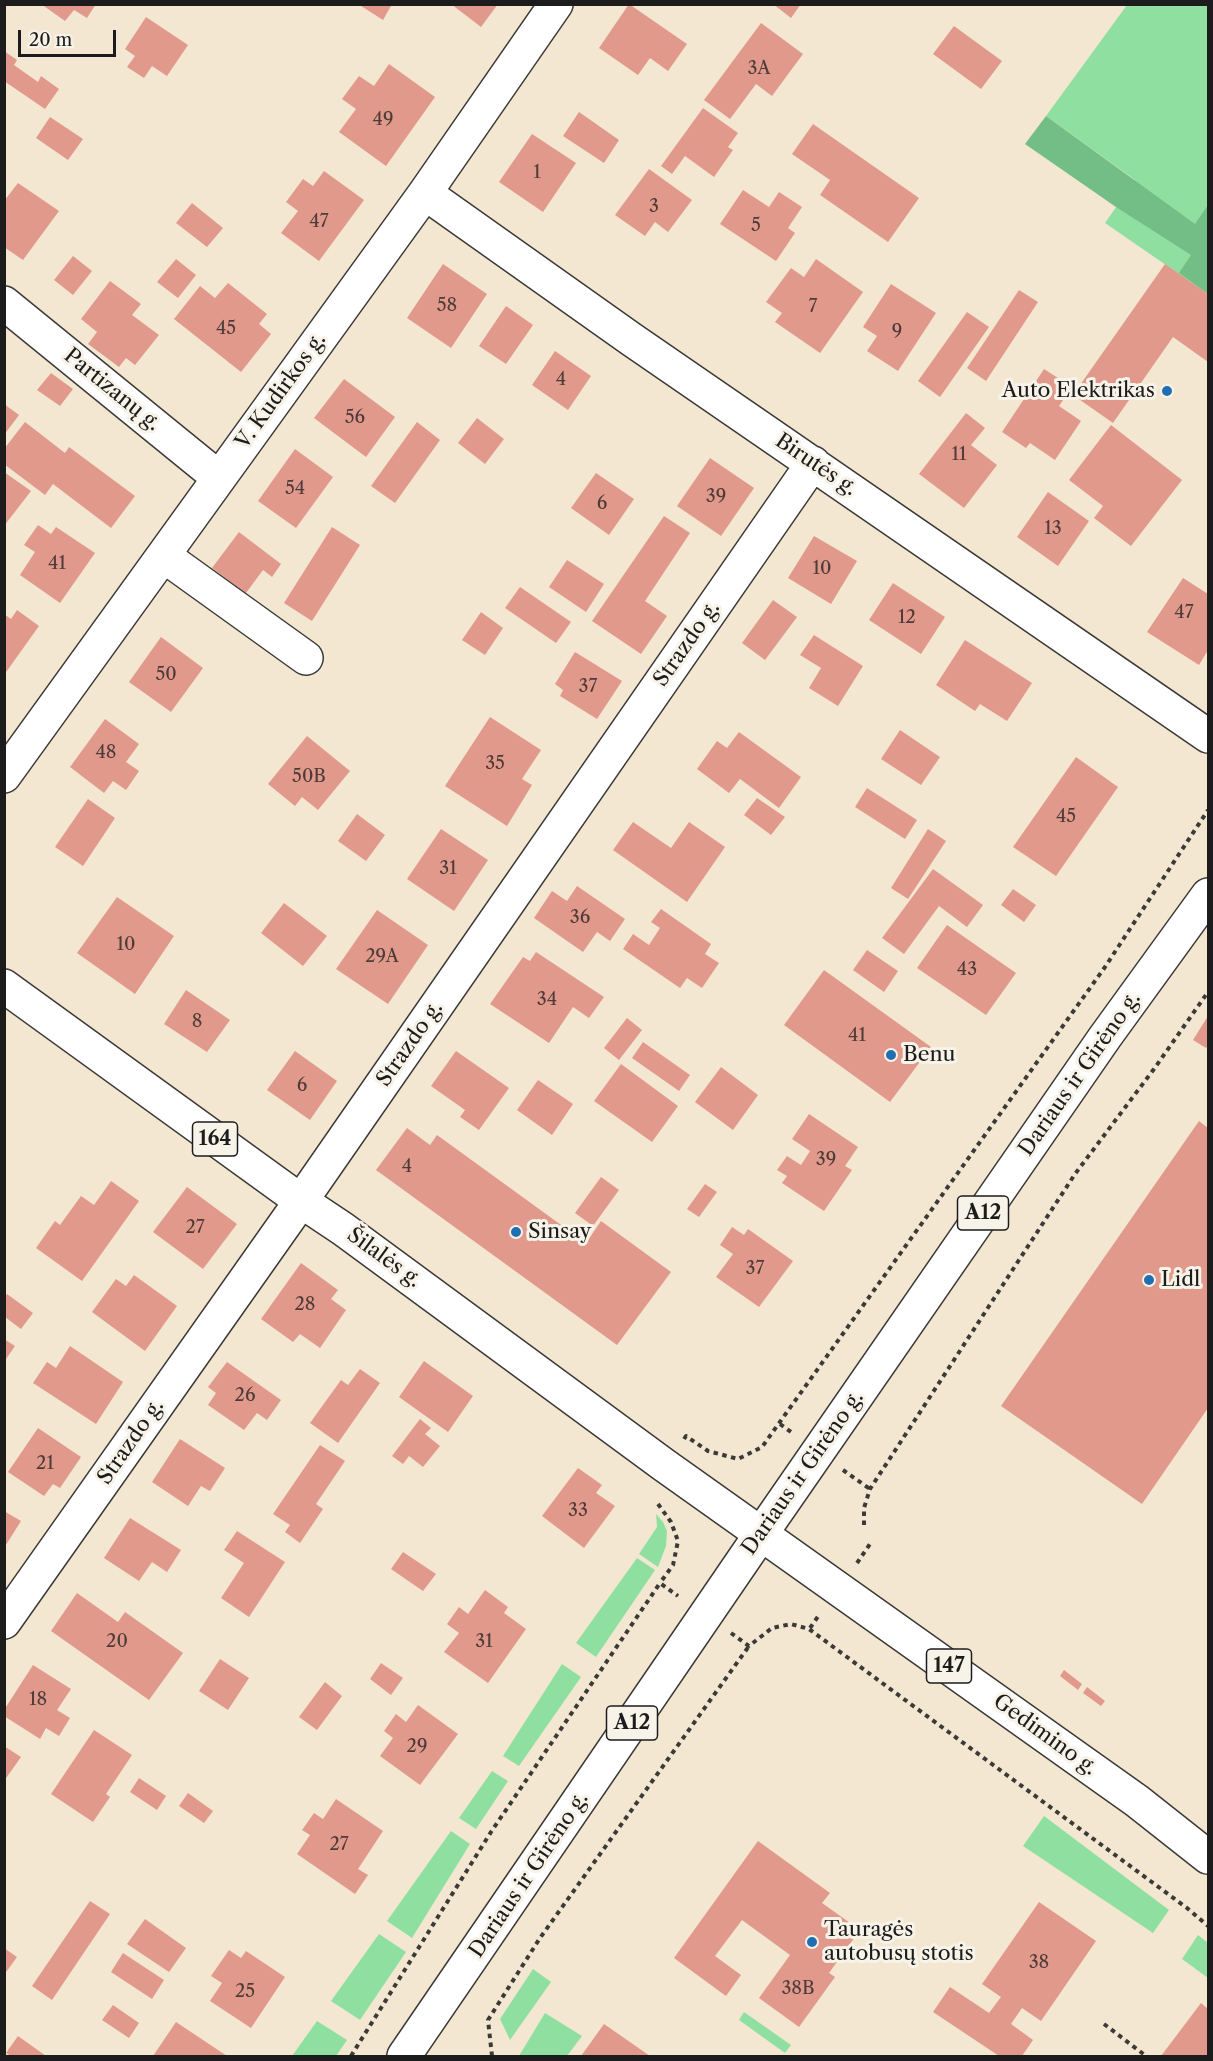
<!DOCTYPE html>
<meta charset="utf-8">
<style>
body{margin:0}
#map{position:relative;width:1213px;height:2061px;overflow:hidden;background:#f3e7d1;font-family:"Libre Caslon Text",serif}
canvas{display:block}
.frame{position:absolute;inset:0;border:6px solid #1c1c1c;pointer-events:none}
.scale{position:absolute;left:18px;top:30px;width:98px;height:27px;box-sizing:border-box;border:3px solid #1c1c1c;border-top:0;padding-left:8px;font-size:18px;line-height:21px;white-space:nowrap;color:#1c1c1c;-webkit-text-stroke:4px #f7f3e8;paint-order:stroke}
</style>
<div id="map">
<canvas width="1213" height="2061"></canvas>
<div class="frame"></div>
<div class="scale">20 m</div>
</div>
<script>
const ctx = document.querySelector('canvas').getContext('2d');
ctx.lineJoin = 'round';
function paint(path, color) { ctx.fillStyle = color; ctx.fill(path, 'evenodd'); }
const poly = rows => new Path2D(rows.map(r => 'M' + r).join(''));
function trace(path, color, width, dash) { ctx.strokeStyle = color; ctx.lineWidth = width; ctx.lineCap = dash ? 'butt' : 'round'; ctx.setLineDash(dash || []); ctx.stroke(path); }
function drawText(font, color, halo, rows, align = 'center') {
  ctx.font = font + ' "Libre Caslon Text",serif'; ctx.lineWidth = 6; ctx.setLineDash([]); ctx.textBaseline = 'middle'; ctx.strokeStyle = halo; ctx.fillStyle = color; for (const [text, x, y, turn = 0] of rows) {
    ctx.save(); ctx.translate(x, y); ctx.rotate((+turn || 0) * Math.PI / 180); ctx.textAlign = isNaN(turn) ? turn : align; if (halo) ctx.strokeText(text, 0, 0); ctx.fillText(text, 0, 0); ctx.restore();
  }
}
paint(poly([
 [1127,5,1208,5,1208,294,1105,223,1135,180,1046,116],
 [656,1514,663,1522,667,1531,666,1546,658,1567,639,1554,657,1527],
 [637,1558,655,1570,596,1657,576,1643],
 [562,1664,581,1677,519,1766,503,1756],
 [492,1771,508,1781,476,1829,459,1818],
 [1044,1816,1169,1910,1153,1933,1023,1846],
 [451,1831,470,1844,412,1938,387,1921],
 [379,1934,406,1952,360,2020,331,2001],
 [1198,1935,1208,1943,1208,1978,1182,1959],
 [533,1969,551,1982,510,2040,500,2019],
 [744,2012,791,2045,785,2053,739,2020],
 [545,2013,582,2036,567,2056,519,2056],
 [317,2021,347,2040,336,2056,292,2056]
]), '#8fe0a0');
paint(poly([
 [1046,116,1195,224,1208,205,1208,294,1179,273,1191,255,1116,207,1025,144]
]), '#73be86');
paint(poly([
 [41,4,96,4,87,18,74,10,65,21],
 [358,4,392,4,383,20],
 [451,4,498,4,481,27],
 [629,4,687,44,668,71,650,58,638,75,599,48],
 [773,4,801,4,791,18],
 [146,17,188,45,167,76,152,66,144,78,127,67,135,56,125,49],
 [761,23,803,54,772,96,756,84,730,119,704,100],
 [954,26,1002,61,981,89,933,54],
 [4,51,17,60,14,65,38,82,41,76,59,89,45,109,4,81],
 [389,64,435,97,386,166,339,132,356,109,342,99,359,76,374,86],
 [703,108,738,133,728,147,733,150,714,177,685,156,672,174,661,166],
 [579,112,619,140,604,163,563,136],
 [50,117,83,139,68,160,36,138],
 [813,124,919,198,888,242,820,195,830,180,792,154],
 [532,134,576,163,543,212,499,182],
 [649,169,692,200,668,232,655,222,645,236,615,215],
 [324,171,364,200,319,261,281,233,298,211,286,202,303,179,313,186],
 [18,183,59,211,23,260,4,247,4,201],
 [743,190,769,207,779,192,802,207,788,228,795,233,776,261,720,224],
 [192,203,223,228,207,247,176,223],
 [73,256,92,271,73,295,54,280],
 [176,259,196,275,178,298,157,282],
 [816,259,863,292,820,353,775,322,782,313,766,302,791,268,804,277],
 [443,264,487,294,451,348,407,318],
 [1165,264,1208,294,1208,362,1173,337,1113,423,1073,395],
 [110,281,141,304,132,315,159,335,135,365,126,358,119,367,88,344,97,332,81,319],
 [228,283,267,314,259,324,271,334,241,372,174,319,200,286,215,298],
 [891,284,936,313,898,371,867,351,877,336,863,327],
 [1019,290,1038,302,986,381,967,368],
 [506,306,533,325,506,364,479,346],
 [967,312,989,327,940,397,918,381],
 [555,351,591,376,568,410,532,385],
 [1044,369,1072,387,1059,406,1081,421,1055,460,1030,443,1026,448,1002,432],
 [51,373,73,389,60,406,37,390],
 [344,379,395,417,366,457,314,418],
 [4,404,19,415,4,435],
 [966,413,985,428,971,445,997,465,964,508,919,474],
 [477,418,504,439,485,464,458,443],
 [25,422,65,453,69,447,135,496,111,528,53,484,45,495,4,464,4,449],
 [417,422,440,440,395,503,371,486],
 [1111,425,1182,480,1131,546,1094,518,1103,506,1069,480],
 [295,449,333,477,296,528,258,501],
 [710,458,754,488,721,536,677,506],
 [4,472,31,491,4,526],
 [596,473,634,499,609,535,571,508],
 [1048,492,1089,521,1058,566,1017,537],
 [664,516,690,533,645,601,667,616,641,654,592,621],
 [38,525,51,534,56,527,95,553,60,603,20,575,35,552,24,545],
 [332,527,360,545,312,621,284,603],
 [239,532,281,564,272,577,263,570,246,593,212,568],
 [814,536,857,561,831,604,788,578],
 [567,560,604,584,586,612,549,587],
 [1183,578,1208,594,1208,650,1199,665,1147,632],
 [893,583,945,617,921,654,869,620],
 [520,587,571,622,556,643,505,608],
 [773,600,797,617,765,660,742,643],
 [17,610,39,626,4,675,4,614,11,619],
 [481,612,503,628,485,655,462,640],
 [814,635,863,666,838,706,809,688,821,668,800,655],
 [161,637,203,668,171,712,129,682],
 [965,640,1032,683,1007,721,980,704,975,711,936,685],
 [575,652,622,681,597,719,560,696,563,690,555,684],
 [490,717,541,750,522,779,532,785,507,826,445,786],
 [105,719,139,744,126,762,139,771,126,790,113,781,104,793,70,767],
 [900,730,940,757,921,785,881,759],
 [739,732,801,777,779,808,740,779,729,793,697,769,717,741,727,748],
 [307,736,350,771,318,810,302,797,295,806,268,784],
 [1076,757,1118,787,1056,876,1013,847],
 [867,788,917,820,905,839,855,807],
 [757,798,785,817,771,835,744,815],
 [88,799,115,818,83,866,55,847],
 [357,814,385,835,366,861,338,841],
 [633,822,671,848,689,822,725,847,687,902,613,850],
 [441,829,488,860,454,911,407,879],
 [928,829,946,841,908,899,891,888],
 [933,869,983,905,967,927,939,906,904,954,882,938],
 [577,886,625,919,610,941,597,932,583,952,534,918,552,891,567,901],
 [1013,889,1036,905,1024,922,1001,905],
 [117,897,174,936,135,994,77,953],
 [284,903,327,936,303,966,261,933],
 [661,909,711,944,705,954,719,963,702,988,687,978,680,988,623,949,633,934,649,945,660,928,651,922],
 [377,910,428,945,388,1004,336,969],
 [947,925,1016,973,986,1015,917,968],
 [867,950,898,971,884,992,853,970],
 [536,952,604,997,589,1018,573,1007,549,1043,490,1004,523,957,530,961],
 [824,970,931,1047,890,1102,784,1025],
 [186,990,230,1020,207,1052,164,1024],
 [1208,1016,1208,1045,1206,1048,1193,1040],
 [627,1018,642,1030,619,1060,604,1048],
 [643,1042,690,1075,679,1091,632,1058],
 [295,1051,337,1081,310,1120,267,1090],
 [456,1051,509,1088,479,1130,460,1117,465,1110,431,1086],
 [621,1064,678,1106,652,1142,594,1101],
 [721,1067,758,1095,733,1130,695,1102],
 [538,1080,573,1104,552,1135,517,1110],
 [809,1114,858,1147,845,1166,852,1170,824,1211,782,1183,787,1176,777,1170,787,1156,801,1165,810,1151,792,1139],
 [1199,1121,1208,1128,1208,1408,1142,1504,1001,1406],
 [407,1128,430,1145,437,1135,586,1243,601,1221,671,1272,617,1345,376,1170],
 [601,1177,619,1190,593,1226,575,1213],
 [111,1181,139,1201,82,1281,36,1248,55,1221,60,1225,81,1196,94,1205],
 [705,1184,717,1192,699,1217,687,1209],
 [187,1187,237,1224,203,1269,153,1232],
 [732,1227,744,1235,748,1229,793,1261,759,1307,716,1277,733,1254,720,1245],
 [301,1263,338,1290,331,1299,346,1310,320,1348,300,1334,293,1342,261,1319],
 [134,1275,177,1306,145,1351,92,1312,116,1279,126,1286],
 [7,1294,33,1313,21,1329,5,1317,5,1297],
 [4,1339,15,1346,4,1362],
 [70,1346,123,1382,96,1424,33,1383,47,1362,56,1368],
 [424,1361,473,1396,448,1432,399,1397],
 [227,1362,281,1400,267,1420,257,1413,244,1430,208,1405,216,1393,208,1387],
 [360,1369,380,1383,338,1443,310,1423,341,1380,348,1385],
 [420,1419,431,1428,425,1434,440,1446,423,1467,409,1456,403,1464,392,1456],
 [38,1428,81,1457,60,1488,53,1484,44,1496,8,1472],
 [180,1439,225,1468,210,1491,201,1486,188,1506,152,1482],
 [320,1445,345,1461,316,1504,323,1509,300,1543,285,1532,290,1525,273,1514],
 [578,1468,602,1485,596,1493,615,1506,584,1548,542,1516],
 [4,1511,21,1521,4,1548],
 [130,1518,181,1550,167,1572,152,1562,139,1581,104,1558],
 [237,1531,285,1562,249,1617,221,1598,244,1563,224,1550],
 [403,1552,436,1574,423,1591,391,1569],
 [485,1590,508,1607,504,1613,526,1629,488,1683,444,1652,459,1633,447,1624,459,1607,468,1614],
 [77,1593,118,1622,125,1612,183,1653,149,1700,51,1631],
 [220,1659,249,1678,228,1710,199,1691],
 [381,1663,403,1678,391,1695,370,1679],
 [33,1665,71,1689,57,1710,70,1718,59,1736,46,1728,40,1739,4,1716,4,1710],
 [1064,1670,1082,1684,1078,1690,1060,1676],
 [325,1682,342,1696,317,1730,299,1717],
 [1087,1687,1105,1701,1101,1706,1083,1693],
 [418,1705,458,1734,420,1785,380,1756,393,1738,384,1731,396,1714,406,1722],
 [94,1730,132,1755,106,1794,110,1797,93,1822,51,1794],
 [4,1746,21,1757,4,1781],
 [139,1778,166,1796,157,1810,130,1792],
 [188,1793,213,1811,204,1823,179,1806],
 [336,1799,383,1831,358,1869,368,1875,355,1894,297,1854,310,1835,302,1830,314,1813,323,1819],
 [758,1841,830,1893,822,1903,860,1930,829,1973,835,1977,799,2027,759,1998,790,1955,742,1920,715,1956,741,1975,726,1996,674,1958],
 [90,1901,110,1914,52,2000,32,1986],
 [1039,1902,1096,1941,1041,2021,1022,2008,1011,2024,1033,2040,1022,2056,999,2056,933,2012,950,1987,989,2013,1001,1997,982,1984],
 [145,1919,186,1948,169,1972,127,1944],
 [4,1948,17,1957,4,1975],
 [229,1950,241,1958,246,1951,285,1977,251,2028,210,2001,222,1983,211,1976],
 [123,1953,164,1980,152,1999,111,1972],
 [1201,2003,1208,2009,1208,2056,1161,2056],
 [113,2005,139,2023,129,2038,102,2020],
 [176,2022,227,2056,153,2056],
 [604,2024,650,2056,581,2056],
 [18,2036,46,2056,11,2056,6,2053]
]), '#e1998c');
const minor = poly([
 [425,193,631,339,1208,736],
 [4,303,219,478],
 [164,556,306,658],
 [4,776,425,193,556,4],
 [4,1622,301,1201,813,463]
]);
const major = poly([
 [4,986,301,1201,343,1229,664,1465,1137,1801,1208,1857]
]);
const highway = poly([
 [404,2056,761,1534,1105,1037,1208,895]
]);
trace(minor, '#3c3a37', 36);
trace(major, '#3c3a37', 36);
trace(highway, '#3c3a37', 36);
trace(poly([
 [780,1424,791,1432],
 [684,1439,686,1436,708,1451,738,1459,762,1447,1105,967,1208,810],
 [843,1470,870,1489],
 [658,1504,671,1522,678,1541,673,1565,660,1583],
 [864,1525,864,1508,870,1489,1075,1174,1154,1069,1208,992],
 [857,1563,870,1544],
 [810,1628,819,1615],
 [731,1633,749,1646,772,1628,791,1624,809,1629,1187,1908,1208,1926],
 [1104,2024,1146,2056],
 [351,2056,491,1832,660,1583,678,1596],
 [492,2056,488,2020,540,1938,749,1646]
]), '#3c3a37', 4, [4.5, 4.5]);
trace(minor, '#fff', 33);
trace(major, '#fff', 33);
trace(highway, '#fff', 33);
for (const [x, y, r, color] of [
 [1167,391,6,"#1f6fb2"],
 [891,1055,6,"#1f6fb2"],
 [516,1232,6,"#1f6fb2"],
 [1149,1280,6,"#1f6fb2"],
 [812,1942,6,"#1f6fb2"]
]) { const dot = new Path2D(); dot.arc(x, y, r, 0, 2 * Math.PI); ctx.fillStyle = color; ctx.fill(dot); trace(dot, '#f7f3e8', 2); }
drawText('18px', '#4d3b38', null, [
 ["3A",759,69],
 ["49",383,120],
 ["1",537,173],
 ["3",654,207],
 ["47",319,222],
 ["5",756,226],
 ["58",447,306],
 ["7",813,307],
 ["45",226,329],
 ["9",897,332],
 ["4",561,380],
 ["56",355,418],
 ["11",959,455],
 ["54",295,489],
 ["39",716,497],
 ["6",602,504],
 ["13",1053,529],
 ["41",57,564],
 ["10",822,569],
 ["47",1184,613],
 ["12",907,618],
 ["50",166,675],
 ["37",588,687],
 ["48",106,753],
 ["35",495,764],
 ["50B",309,777],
 ["45",1066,817],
 ["31",448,869],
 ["36",580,918],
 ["10",126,945],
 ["29A",382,957],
 ["43",967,970],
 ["34",547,1000],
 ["8",197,1022],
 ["41",857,1036],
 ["6",302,1086],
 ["39",826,1160],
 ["4",407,1167],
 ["27",195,1228],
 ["37",755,1269],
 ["28",305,1305],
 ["26",245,1396],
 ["21",45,1464],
 ["33",578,1511],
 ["20",117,1642],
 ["31",484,1642],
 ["18",38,1700],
 ["29",417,1747],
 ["27",339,1845],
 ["38",1039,1963],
 ["38B",798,1989],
 ["25",245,1992]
]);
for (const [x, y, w] of [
 [215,1139,45],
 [983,1213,51],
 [949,1666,45],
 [632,1723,51]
]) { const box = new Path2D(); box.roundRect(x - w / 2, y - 17, w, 34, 4.5); ctx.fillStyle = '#f7f3e8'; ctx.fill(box); trace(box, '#1c1c1c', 1.5); }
drawText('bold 20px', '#1c1c1c', null, [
 ["164",215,1139],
 ["A12",983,1213],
 ["147",949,1666],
 ["A12",632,1723]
]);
drawText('21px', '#1c1c1c', '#f7f3e8', [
 ["Partizanų g.",112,390,39],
 ["V. Kudirkos g.",281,391,-54],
 ["Birutės g.",816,465,34],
 ["Strazdo g.",687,644,-55],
 ["Strazdo g.",410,1044,-55],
 ["Dariaus ir Girėno g.",1080,1074,-55],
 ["Šilalės g.",384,1258,36],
 ["Strazdo g.",131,1442,-55],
 ["Dariaus ir Girėno g.",803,1473,-55],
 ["Gedimino g.",1045,1735,36],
 ["Dariaus ir Girėno g.",529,1875,-56]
]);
drawText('21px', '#1c1c1c', '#f7f3e8', [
 ["Auto Elektrikas",1155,391,"right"],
 ["Benu",903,1055],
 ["Sinsay",528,1232],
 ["Lidl",1161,1280],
 ["Tauragės",824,1930],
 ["autobusų stotis",824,1954]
], 'left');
</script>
